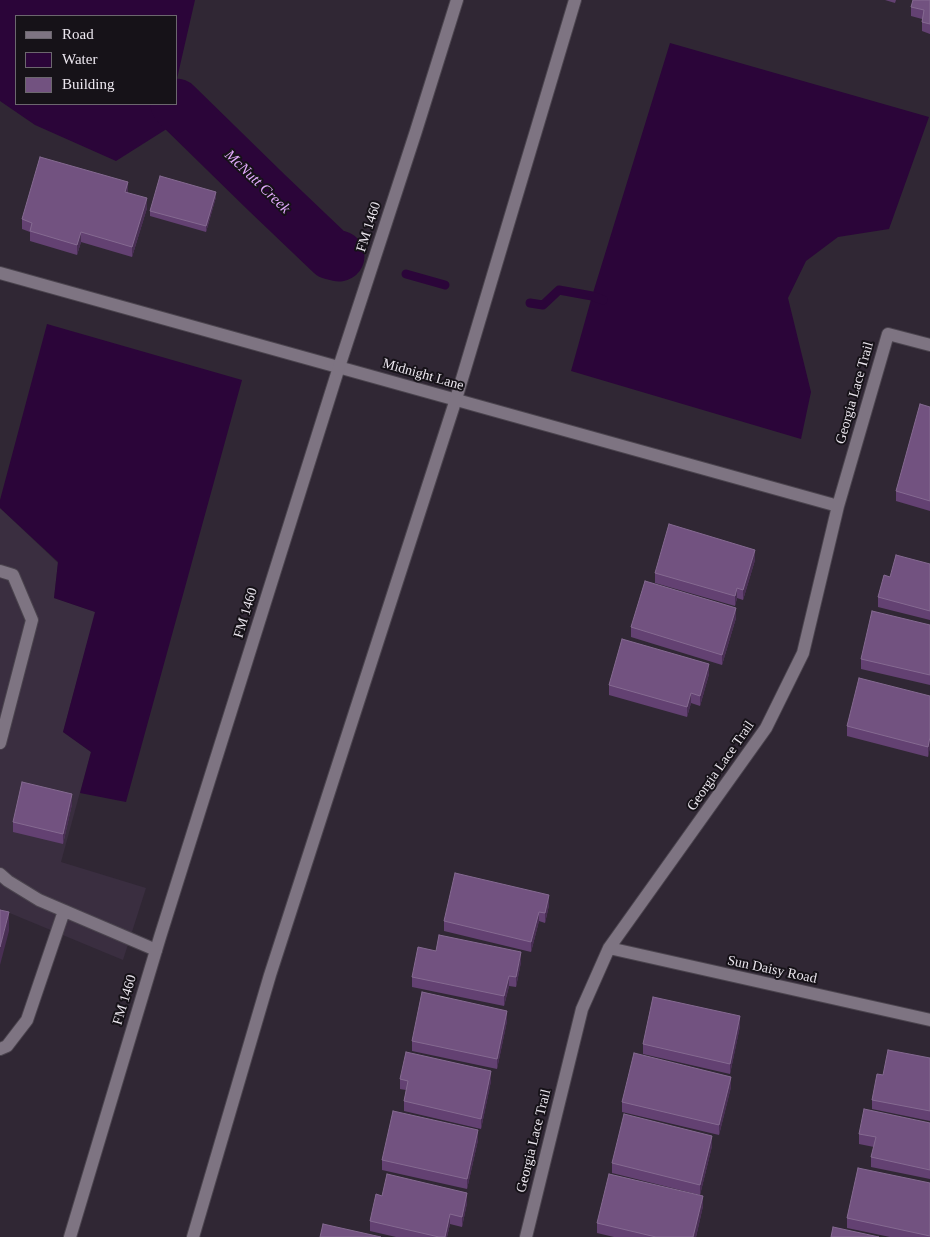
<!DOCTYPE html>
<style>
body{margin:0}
#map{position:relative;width:930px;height:1237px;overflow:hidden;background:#302734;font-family:Georgia,serif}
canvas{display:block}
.legend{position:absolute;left:15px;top:15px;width:162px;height:90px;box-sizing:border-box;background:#161218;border:1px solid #6c676e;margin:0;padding:6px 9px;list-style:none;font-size:15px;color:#ece7ef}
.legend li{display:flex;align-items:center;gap:10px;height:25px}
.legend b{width:25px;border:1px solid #6c676e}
</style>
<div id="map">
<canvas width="930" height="1237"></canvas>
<ul class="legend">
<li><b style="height:6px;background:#7e7482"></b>Road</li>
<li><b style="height:14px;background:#2b0539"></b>Water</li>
<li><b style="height:14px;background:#725280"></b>Building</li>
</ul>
</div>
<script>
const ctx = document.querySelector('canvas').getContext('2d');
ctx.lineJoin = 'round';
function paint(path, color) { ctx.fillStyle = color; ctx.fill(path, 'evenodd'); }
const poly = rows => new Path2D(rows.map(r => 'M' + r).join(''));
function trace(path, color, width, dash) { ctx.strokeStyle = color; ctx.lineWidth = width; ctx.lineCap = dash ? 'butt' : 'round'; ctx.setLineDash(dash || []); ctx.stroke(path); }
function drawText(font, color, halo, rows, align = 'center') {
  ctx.font = font + ' Georgia,serif'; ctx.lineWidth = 4; ctx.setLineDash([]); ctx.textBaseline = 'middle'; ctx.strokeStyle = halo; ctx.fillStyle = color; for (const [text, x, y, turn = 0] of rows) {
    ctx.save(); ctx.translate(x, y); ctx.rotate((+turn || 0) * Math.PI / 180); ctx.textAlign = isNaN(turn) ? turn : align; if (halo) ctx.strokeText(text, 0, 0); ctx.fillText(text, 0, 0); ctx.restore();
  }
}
paint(poly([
 [0,508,58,563,54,598,96,612,63,732,91,752,61,862,146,888,123,960,0,909]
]), '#3a2e40');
paint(poly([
 [0,0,195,0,176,83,176,16,16,16,16,104,176,104,176,93,270,176,266,192,265,202,173,125,116,161,35,125,0,101],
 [670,43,929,117,889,229,838,237,806,261,788,298,811,392,801,439,571,371,592,296],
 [47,324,242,380,126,802,80,793,91,752,63,732,95,612,54,598,58,562,0,508,0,500]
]), '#2b0539');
trace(poly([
 [406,274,445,285],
 [530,303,543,305,559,290,592,296,603,300]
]), '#2b0539', 9);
trace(poly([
 [176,104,266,192,331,254,339,256]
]), '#2b0539', 51);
const lane = poly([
 [0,571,13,575,32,620,0,743],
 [0,874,8,881,39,900,156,950],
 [0,1049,7,1046,27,1020,64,911]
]);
const street = poly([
 [0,273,838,506],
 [609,948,930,1020],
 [526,1237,582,1009,609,948,766,728,803,653,838,506,888,334,930,345]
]);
const secondary = poly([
 [70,1237,160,937,339,367,416,131,457,0],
 [193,1237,270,975,456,399,575,0]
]);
trace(lane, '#4b444e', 14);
trace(street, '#4b444e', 14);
trace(secondary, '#4b444e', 14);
trace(lane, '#7e7482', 12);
trace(street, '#7e7482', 12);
trace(secondary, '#7e7482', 12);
paint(poly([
 [885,0,896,0,895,3],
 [930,0,930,34,922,31,922,19,911,16,911,7],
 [127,193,147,208,132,257,81,242,77,255,30,241,30,232,22,229,22,219],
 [216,197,206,232,150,216,150,211],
 [930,407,930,511,896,501,896,491],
 [755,560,743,600,737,598,735,606,655,583,655,573],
 [930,564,930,620,878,607,878,597,890,577],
 [736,618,722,665,631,637,631,627],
 [930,625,930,685,861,669,861,659],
 [709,674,700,706,691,703,687,717,609,695,609,685],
 [930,696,930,747,928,757,847,736,847,726],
 [72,804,63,844,13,832,13,822],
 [549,905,545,923,539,921,531,952,444,931,444,921],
 [521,962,516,987,509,986,504,1006,412,987,412,977],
 [507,1021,497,1069,412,1051,412,1041],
 [740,1026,730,1074,643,1054,643,1044],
 [930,1058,930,1121,872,1109,872,1100,883,1075],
 [400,1079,491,1081,481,1129,404,1111,404,1101,406,1090,400,1089],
 [731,1087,719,1135,622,1112,622,1102],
 [930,1123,930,1179,871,1167,871,1157,874,1147,859,1144,859,1134],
 [478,1140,467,1189,382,1170,382,1160],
 [712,1146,700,1195,612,1173,612,1163],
 [930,1183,930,1237,890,1237,847,1228,847,1218],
 [382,1196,467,1203,462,1227,450,1224,447,1237,396,1237,370,1231,370,1221],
 [703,1206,696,1237,614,1237,597,1233,597,1223]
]), '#634172');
paint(poly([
 [128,182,128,192,125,202,125,192],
 [216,192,216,197,206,232,206,226],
 [147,198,147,208,132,257,132,247],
 [81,232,81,242,77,255,77,245],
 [755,550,755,560,743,600,743,590],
 [737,588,737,598,735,606,735,596],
 [736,608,736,618,722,665,722,655],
 [709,664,709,674,700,706,700,696],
 [691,693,691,703,687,717,687,707],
 [930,737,930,747,928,757,928,747],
 [72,794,72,804,63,844,63,834],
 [549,895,549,905,545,923,545,913],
 [9,912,9,931,0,965,0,947],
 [539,912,539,921,531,952,531,942],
 [521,952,521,962,516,987,516,977],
 [509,976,509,986,504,1006,504,996],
 [507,1011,507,1021,497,1069,497,1059],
 [740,1016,740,1026,730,1074,730,1064],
 [491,1071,491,1081,481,1129,481,1119],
 [731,1077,731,1087,719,1135,719,1125],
 [478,1130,478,1140,467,1189,467,1179],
 [712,1136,712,1146,700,1195,700,1185],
 [467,1193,467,1203,462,1227,462,1217],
 [703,1196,703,1206,696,1237,693,1237],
 [450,1214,450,1224,447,1237,445,1237]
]), '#492f54');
const building = poly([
 [913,0,930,0,930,24,922,22,924,10,911,7,913,0],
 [40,157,128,182,125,192,147,198,132,247,81,232,77,245,30,231,32,223,22,219,40,157],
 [160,176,216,192,206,226,150,211,160,176],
 [920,404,930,407,930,501,896,491,920,404],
 [669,524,755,550,743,590,737,588,735,596,655,573,669,524],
 [896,555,930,564,930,611,878,597,884,575,890,577,896,555],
 [645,581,736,608,722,655,631,627,645,581],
 [872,611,930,625,930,675,861,659,872,611],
 [622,639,709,664,700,696,691,693,687,707,609,685,622,639],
 [859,678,930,696,930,737,928,747,847,726,859,678],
 [22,782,72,794,63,834,13,822,22,782],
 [455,873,549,895,545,913,539,912,531,942,444,921,455,873],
 [0,910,9,912,0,947,0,910],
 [439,935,521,952,516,977,509,976,504,996,412,977,418,947,436,951,439,935],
 [422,992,507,1011,497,1059,412,1041,422,992],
 [653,997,740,1016,730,1064,643,1044,653,997],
 [888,1050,930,1058,930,1111,872,1100,877,1074,883,1075,888,1050],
 [406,1052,491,1071,481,1119,404,1101,408,1081,400,1079,406,1052],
 [634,1053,731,1077,719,1125,622,1102,634,1053],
 [864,1109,930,1123,930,1170,871,1157,876,1137,859,1134,864,1109],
 [393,1111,478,1130,467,1179,382,1160,393,1111],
 [624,1114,712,1136,700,1185,612,1163,624,1114],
 [858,1168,930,1183,930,1236,847,1218,858,1168],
 [387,1174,467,1193,462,1217,450,1214,445,1237,439,1237,370,1221,376,1194,382,1196,387,1174],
 [609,1174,703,1196,693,1237,656,1237,597,1223,609,1174],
 [323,1224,381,1237,320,1237,323,1224],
 [833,1227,879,1237,831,1237,833,1227]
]);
paint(building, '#725280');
trace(building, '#856a91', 1);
drawText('14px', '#ece7ef', '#161218', [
 ["FM 1460",369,227,-72],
 ["Midnight Lane",423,375,16],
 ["Georgia Lace Trail",855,393,-74],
 ["FM 1460",246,613,-73],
 ["Georgia Lace Trail",721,766,-55],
 ["Sun Daisy Road",772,970,12],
 ["FM 1460",125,1000,-73],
 ["Georgia Lace Trail",534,1141,-76]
]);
drawText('italic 15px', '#e2aafc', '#161218', [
 ["McNutt Creek",257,182,44]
]);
</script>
